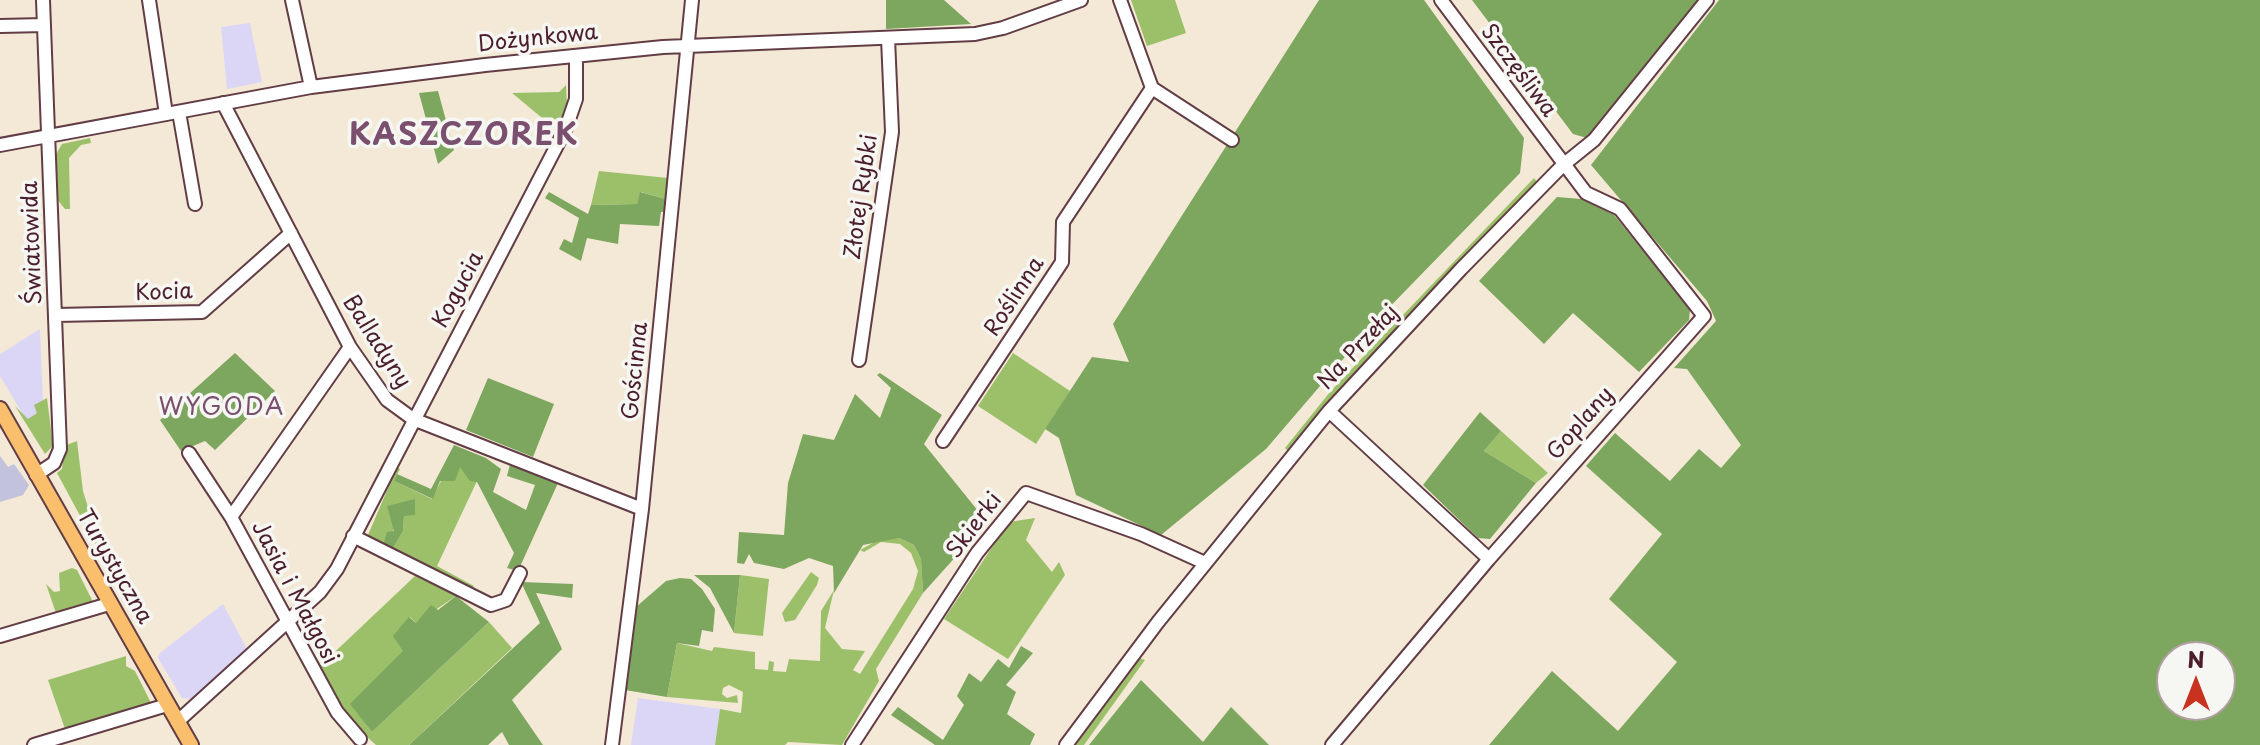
<!DOCTYPE html>
<meta charset="utf-8">
<style>
body{margin:0}
#map{position:relative;width:2260px;height:745px;overflow:hidden;background:#f3e9d6;font-family:"Playpen Sans",sans-serif}
canvas{display:block}
.north{position:absolute;left:2156px;top:641px;width:80px;height:80px;box-sizing:border-box;background:#f6f6f2;border:2px solid #b1a0a2;border-radius:50%;rotate:0deg;font-size:22px;font-weight:700;line-height:32px;text-align:center;color:#4a1f2b}
.north::after{content:'';display:block;margin:auto;width:28px;height:36px;background:#c8321e;clip-path:polygon(50% 0,100% 100%,50% 72%,0 100%)}
</style>
<div id="map">
<canvas width="2260" height="745"></canvas>
<div class="north">N</div>
</div>
<script>
const ctx = document.querySelector('canvas').getContext('2d');
ctx.lineJoin = 'round';
function paint(path, color) { ctx.fillStyle = color; ctx.fill(path, 'evenodd'); }
const poly = rows => new Path2D(rows.map(r => 'M' + r).join(''));
function trace(path, color, width, dash) { ctx.strokeStyle = color; ctx.lineWidth = width; ctx.lineCap = dash ? 'butt' : 'round'; ctx.setLineDash(dash || []); ctx.stroke(path); }
function drawText(font, color, halo, rows, align = 'center') {
  ctx.font = font + ' "Playpen Sans",sans-serif'; ctx.lineWidth = 7; ctx.setLineDash([]); ctx.textBaseline = 'middle'; ctx.strokeStyle = halo; ctx.fillStyle = color; for (const [text, x, y, turn = 0] of rows) {
    ctx.save(); ctx.translate(x, y); ctx.rotate((+turn || 0) * Math.PI / 180); ctx.textAlign = isNaN(turn) ? turn : align; if (halo) ctx.strokeText(text, 0, 0); ctx.fillText(text, 0, 0); ctx.restore();
  }
}
paint(poly([
 [250,23,262,82,227,89,221,27],
 [40,329,45,452,0,376,0,354],
 [223,604,247,649,191,699,182,698,158,658,160,653],
 [638,698,720,709,715,745,631,745]
]), '#dcd6f6');
paint(poly([
 [0,456,8,467,14,464,29,485,23,495,0,502]
]), '#c2c2dc');
paint(poly([
 [1175,0,1186,33,1147,46,1131,0],
 [566,85,567,104,559,132,512,93,559,92],
 [90,138,91,143,81,145,69,158,70,209,65,209,56,198,55,156,62,144],
 [599,171,668,178,666,199,641,192,637,204,591,205],
 [1534,178,1537,182,1402,321,1400,318],
 [1398,320,1401,322,1288,451,1285,448,1330,392],
 [1013,353,1070,391,1036,444,978,406],
 [47,398,53,446,45,454,15,406,28,419,37,413,34,405],
 [1501,431,1548,473,1536,483,1484,451],
 [77,441,83,491,105,562,57,473,62,469,64,446],
 [460,466,477,481,437,566,474,586,471,589,392,550,403,531,404,516,414,499,383,546,368,535,397,467,400,469,394,481,432,499,441,481],
 [1035,518,1026,540,1052,572,1059,562,1065,575,1008,659,944,619,1009,522],
 [899,538,914,545,921,559,923,593,876,669,879,681,842,745,788,742,785,745,715,745,720,709,741,713,743,692,729,685,723,688,722,694,727,698,737,695,738,703,667,697,677,643,712,651,714,647,755,652,755,669,768,670,769,661,774,662,773,671,786,672,789,659,820,661,821,611,834,590,825,628,842,649,865,651,853,670,860,674,913,589,918,571,911,553,900,544,881,542,864,552,860,550,880,539],
 [72,568,77,570,94,604,57,616,46,584,54,592,60,591,59,573],
 [811,572,819,578,817,585,795,620,785,622,782,613],
 [740,575,769,579,763,636,734,633],
 [415,576,456,596,416,623,410,617,404,651,351,704,372,732,489,622,512,648,409,745,376,745,367,737,358,745,363,738,341,711,308,655,313,652,321,665],
 [126,656,126,666,135,671,152,705,65,729,48,680],
 [1139,658,1145,660,1084,745,1075,745]
]), '#9cc06a');
paint(poly([
 [886,0,944,0,971,24,886,29],
 [1319,0,1424,0,1524,138,1520,173,1374,323,1266,449,1161,535,1076,495,1059,438,1045,429,1092,357,1129,362,1113,324],
 [1472,0,1699,0,1587,138,1573,134],
 [1719,0,2260,0,2260,745,1489,745,1552,671,1618,731,1677,662,1609,599,1662,534,1586,466,1615,433,1670,481,1699,449,1721,468,1741,445,1687,369,1674,368,1716,321,1707,301,1591,165],
 [2172,657,2220,657,2220,705,2172,705],
 [438,91,454,150,438,164,419,93],
 [549,192,588,214,591,205,637,204,640,192,666,199,665,212,661,212,659,226,620,224,618,244,587,238,581,261,559,249,564,239,572,243,579,218,545,198],
 [1557,197,1581,199,1614,215,1690,309,1689,320,1639,372,1573,313,1544,344,1479,281],
 [235,353,275,391,215,450,205,441,181,451,160,420],
 [880,373,942,415,924,444,987,522,923,593,921,559,914,545,899,538,863,545,834,593,833,566,809,558,784,569,754,563,749,554,744,564,737,563,739,532,784,535,788,483,803,434,834,440,855,394,880,418,891,388,877,375],
 [488,378,554,404,533,457,466,430],
 [1480,412,1501,431,1484,451,1536,483,1490,539,1478,538,1423,485],
 [454,445,486,458,501,469,493,492,526,510,535,485,507,476,510,464,558,483,518,571,507,568,514,553,477,482,470,481,460,467,455,481,440,481,433,499,394,481,397,474,431,489],
 [415,499,415,515,404,516,403,531,392,550,383,546,387,532,394,531,387,506],
 [694,575,740,575,734,633,710,588],
 [680,578,691,579,702,589,715,609,713,632,702,630,699,646,677,643,667,697,625,690,636,607,666,581],
 [521,582,573,584,572,598,536,593,562,649,512,700,543,745,509,745,502,732,488,745,409,745,540,623],
 [456,596,489,622,372,732,350,704,403,651,393,636,409,617,416,623,431,605,438,610],
 [1021,646,1033,653,1006,685,1016,692,1007,714,1035,734,1030,745,935,745,891,715,898,707,943,740,964,705,957,696,969,673,981,682,998,659,1009,668],
 [1141,680,1203,742,1231,707,1269,745,1089,745]
]), '#7da65e');
const minor = poly([
 [149,0,166,114],
 [292,0,311,87],
 [1120,0,1152,88,1232,140],
 [0,26,44,25],
 [223,103,350,347,387,400,413,419,642,509],
 [179,112,195,204],
 [0,145,311,87,485,65,663,47,975,34,1003,28,1081,0],
 [56,315,202,312,291,233],
 [859,360,892,132,888,38],
 [1329,411,1489,559],
 [943,441,1062,262,1063,222,1152,88],
 [189,453,231,517,337,712,360,739],
 [36,475,54,463,60,449,43,0],
 [231,517,350,347],
 [353,536,491,605,506,600,520,573],
 [0,636,109,604],
 [177,722,320,592,337,569,566,128,576,99,576,56],
 [34,745,167,705],
 [612,745,642,509,692,0],
 [852,745,977,553,1026,493,1141,534,1205,563],
 [1066,745,1158,622,1329,411,1461,269,1563,165,1594,140,1707,0],
 [1332,745,1489,559,1704,316,1620,209,1586,193,1441,0]
]);
const major = poly([
 [0,409,191,745]
]);
trace(minor, '#633d45', 16);
trace(major, '#633d45', 18);
trace(minor, '#fff', 12);
trace(major, '#f9bf6d', 14);
drawText('22px', '#4a1f2b', '#f6f6f2', [
 ["Dożynkowa",538,39,-6],
 ["Szczęśliwa",1518,71,53],
 ["Złotej Rybki",862,197,-82],
 ["Światowida",33,243,-92],
 ["Kogucia",459,290,-62],
 ["Kocia",164,293,-2],
 ["Roślinna",1015,297,-57],
 ["Balladyny",376,342,57],
 ["Na Przełaj",1359,348,-47],
 ["Gościnna",636,371,-84],
 ["Goplany",1581,424,-49],
 ["Skierki",975,526,-53],
 ["Turystyczna",114,567,60],
 ["Jasia i Małgosi",294,593,62]
]);
ctx.letterSpacing = '2px';
drawText('24px', '#7a506e', '#f6f6f2', [
 ["WYGODA",222,408]
]);
ctx.letterSpacing = '0px';
ctx.letterSpacing = '2px';
drawText('bold 30px', '#7a506e', '#f6f6f2', [
 ["KASZCZOREK",464,137]
]);
ctx.letterSpacing = '0px';
</script>
